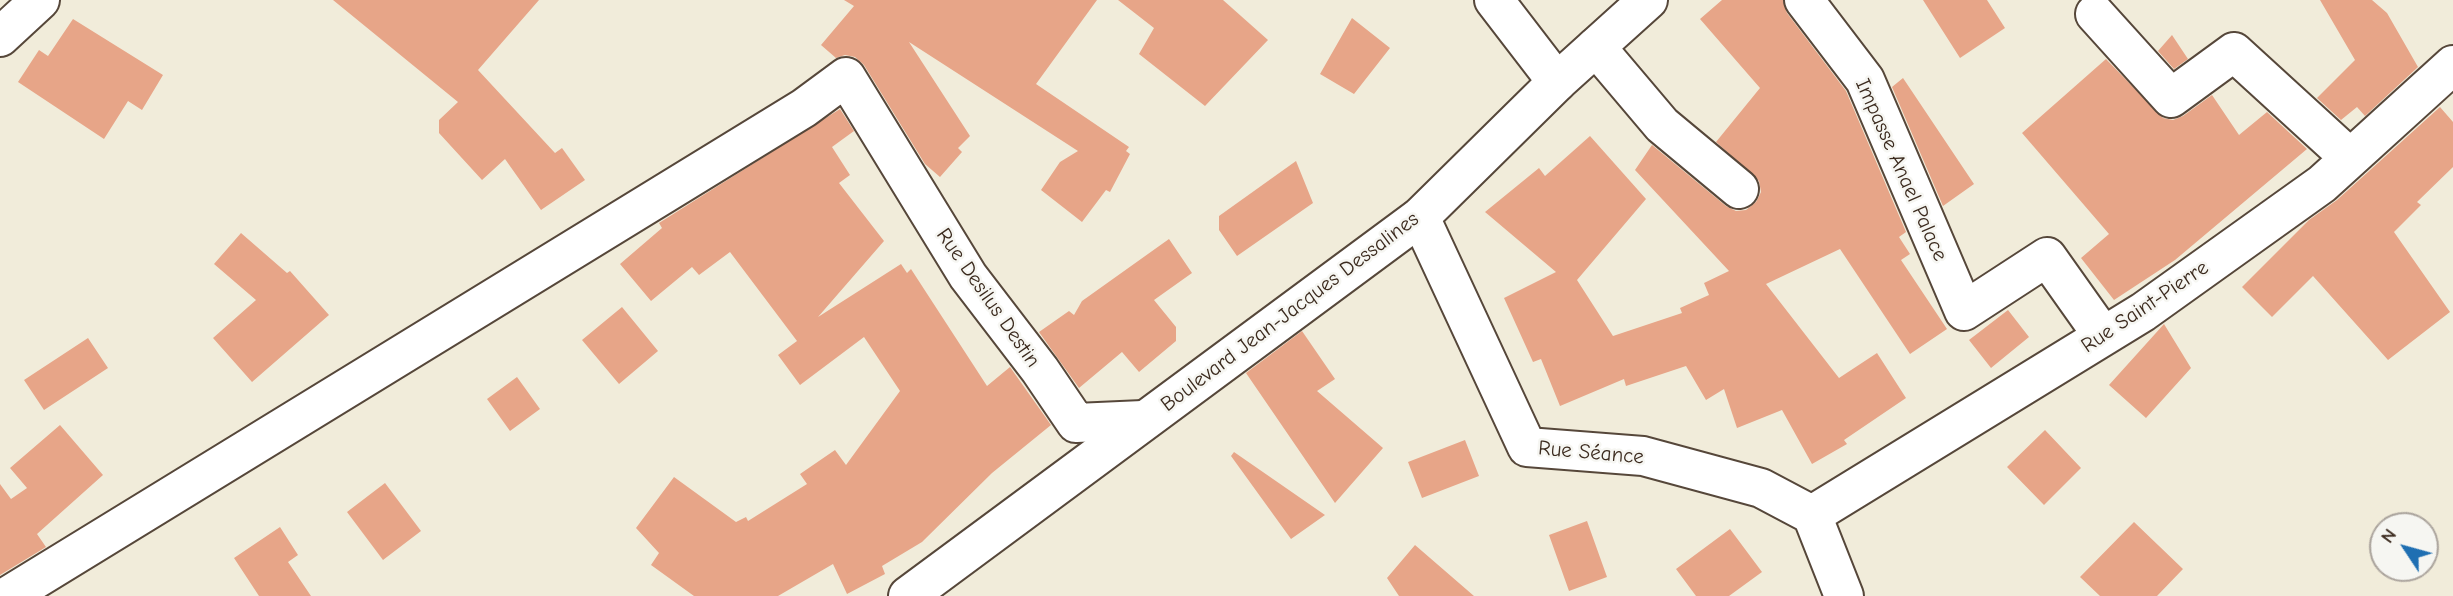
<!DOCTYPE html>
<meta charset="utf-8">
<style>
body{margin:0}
#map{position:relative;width:2453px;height:596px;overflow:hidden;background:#f1ecda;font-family:"Comic Neue",sans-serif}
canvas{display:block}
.north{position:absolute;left:2369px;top:512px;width:70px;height:70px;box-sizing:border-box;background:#f6f6f2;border:2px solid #aba49d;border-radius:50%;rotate:306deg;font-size:19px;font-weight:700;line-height:28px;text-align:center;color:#3b2a1e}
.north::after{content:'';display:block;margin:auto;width:24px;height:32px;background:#1f6fb2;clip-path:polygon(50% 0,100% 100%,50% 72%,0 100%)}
</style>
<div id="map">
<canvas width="2453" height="596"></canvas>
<div class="north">N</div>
</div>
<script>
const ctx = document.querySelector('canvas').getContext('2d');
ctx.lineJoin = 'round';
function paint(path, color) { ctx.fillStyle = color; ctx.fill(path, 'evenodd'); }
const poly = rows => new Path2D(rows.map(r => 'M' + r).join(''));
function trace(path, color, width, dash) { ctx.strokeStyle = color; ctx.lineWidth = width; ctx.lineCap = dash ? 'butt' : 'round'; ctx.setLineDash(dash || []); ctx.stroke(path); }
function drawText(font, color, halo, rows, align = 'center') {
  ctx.font = font + ' "Comic Neue",sans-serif'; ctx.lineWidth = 5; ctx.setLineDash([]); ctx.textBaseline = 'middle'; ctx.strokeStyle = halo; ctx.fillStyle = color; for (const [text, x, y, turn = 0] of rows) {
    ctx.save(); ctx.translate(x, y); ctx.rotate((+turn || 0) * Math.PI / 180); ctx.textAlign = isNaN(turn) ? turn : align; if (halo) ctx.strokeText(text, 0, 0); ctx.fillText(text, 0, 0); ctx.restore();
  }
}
paint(poly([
 [333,0,539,0,478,70,555,153,562,148,585,180,541,210,505,159,482,180,439,133,439,120,458,102],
 [844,0,1097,0,1036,84,1129,147,1126,151,1130,154,1110,192,1106,190,1082,222,1041,190,1060,162,1078,151,909,42,970,136,958,148,962,152,940,177,925,164,864,65,855,57,845,55,836,58,821,45,854,6],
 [1118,0,1223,0,1268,40,1205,106,1139,54,1154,28],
 [1722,0,1783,0,1787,13,1846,91,1906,232,1899,237,1910,254,1901,260,1947,329,1910,354,1840,249,1766,284,1839,378,1877,353,1906,398,1844,440,1847,444,1812,464,1782,410,1737,428,1724,389,1706,400,1686,366,1626,386,1624,379,1560,406,1541,359,1533,362,1504,298,1556,272,1485,212,1539,168,1545,176,1590,136,1646,199,1577,280,1613,336,1682,313,1680,308,1709,295,1704,283,1729,271,1635,170,1652,145,1726,206,1736,211,1746,210,1756,202,1761,192,1759,181,1716,142,1760,88,1700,19],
 [1923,0,1987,0,2005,28,1960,58],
 [2320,0,2372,0,2387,13,2418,67,2365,116,2357,107,2341,120,2317,98,2355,60],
 [1352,18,1390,48,1354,94,1320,74],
 [73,19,163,75,142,110,128,101,104,139,18,82,39,50,48,56],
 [2172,35,2188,59,2174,69,2158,51],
 [2106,59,2163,118,2173,120,2183,116,2212,95,2239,135,2267,112,2307,149,2175,260,2114,300,2081,258,2109,234,2022,133],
 [1903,78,1974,184,1943,206,1892,87],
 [2440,107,2453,122,2453,167,2417,202,2421,205,2394,232,2450,312,2388,360,2313,276,2272,317,2242,287,2309,220,2337,200],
 [840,109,854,131,832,147,850,175,839,183,884,241,818,317,901,264,907,273,911,269,987,386,1010,367,1051,425,992,473,922,542,882,566,885,574,847,594,833,564,778,596,694,596,651,565,659,553,636,528,674,477,736,522,746,517,748,521,807,484,800,474,835,450,846,465,900,391,864,337,800,385,778,355,797,341,730,252,699,275,692,267,651,301,620,264,662,228,659,223],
 [1296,161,1313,203,1237,256,1219,230,1219,216],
 [241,233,287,273,290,271,329,315,252,382,213,338,256,300,214,264],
 [1169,239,1192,273,1154,300,1176,327,1176,341,1139,372,1122,352,1079,388,1039,332,1069,311,1074,315,1082,301],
 [622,307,658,351,619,384,582,340],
 [2008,310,2029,337,1991,368,1969,340],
 [2164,324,2191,368,2146,418,2109,385],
 [1302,331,1335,379,1317,391,1383,448,1335,503,1246,373],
 [88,338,108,368,44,410,24,380],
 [517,377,540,409,510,431,487,399],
 [60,425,103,475,37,534,46,547,0,575,0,484,11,499,27,488,10,468],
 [2045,430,2081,468,2044,505,2007,467],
 [1465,440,1479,476,1422,498,1408,462],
 [1234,452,1325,515,1291,539,1231,456],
 [385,483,421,531,383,560,347,512],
 [1587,521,1607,577,1569,591,1549,535],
 [2134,522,2183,569,2157,596,2100,596,2080,577],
 [280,527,298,555,288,562,311,596,259,596,234,558],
 [1730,529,1762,572,1729,596,1696,596,1676,569],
 [1415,545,1474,596,1399,596,1387,578]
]), '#e7a588');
const minor = poly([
 [1494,0,1557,82],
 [1804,0,1865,80,1964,311,2047,257,2103,336],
 [2095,14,2171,98,2234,52,2350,158],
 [0,37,40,0],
 [1596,47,1662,125,1739,189],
 [1420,217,1527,447,1643,456,1761,488,1812,515,1844,596],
 [1812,515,2143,312,2322,184,2453,65],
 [8,596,804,108,846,77,968,276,1040,370,1076,423,1143,420]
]);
const tertiary = poly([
 [908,596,1420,217,1557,82,1648,0]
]);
trace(minor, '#56473a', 42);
trace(tertiary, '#56473a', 42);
trace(minor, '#fff', 38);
trace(tertiary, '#fff', 38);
drawText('21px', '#3b2a1e', '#f6f6f2', [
 ["Impasse Anael Palace",1901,170,66],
 ["Rue Desilus Destin",988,298,55],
 ["Rue Saint-Pierre",2145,307,-34],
 ["Boulevard Jean-Jacques Dessalines",1290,312,-37],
 ["Rue Séance",1591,453,5]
]);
</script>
